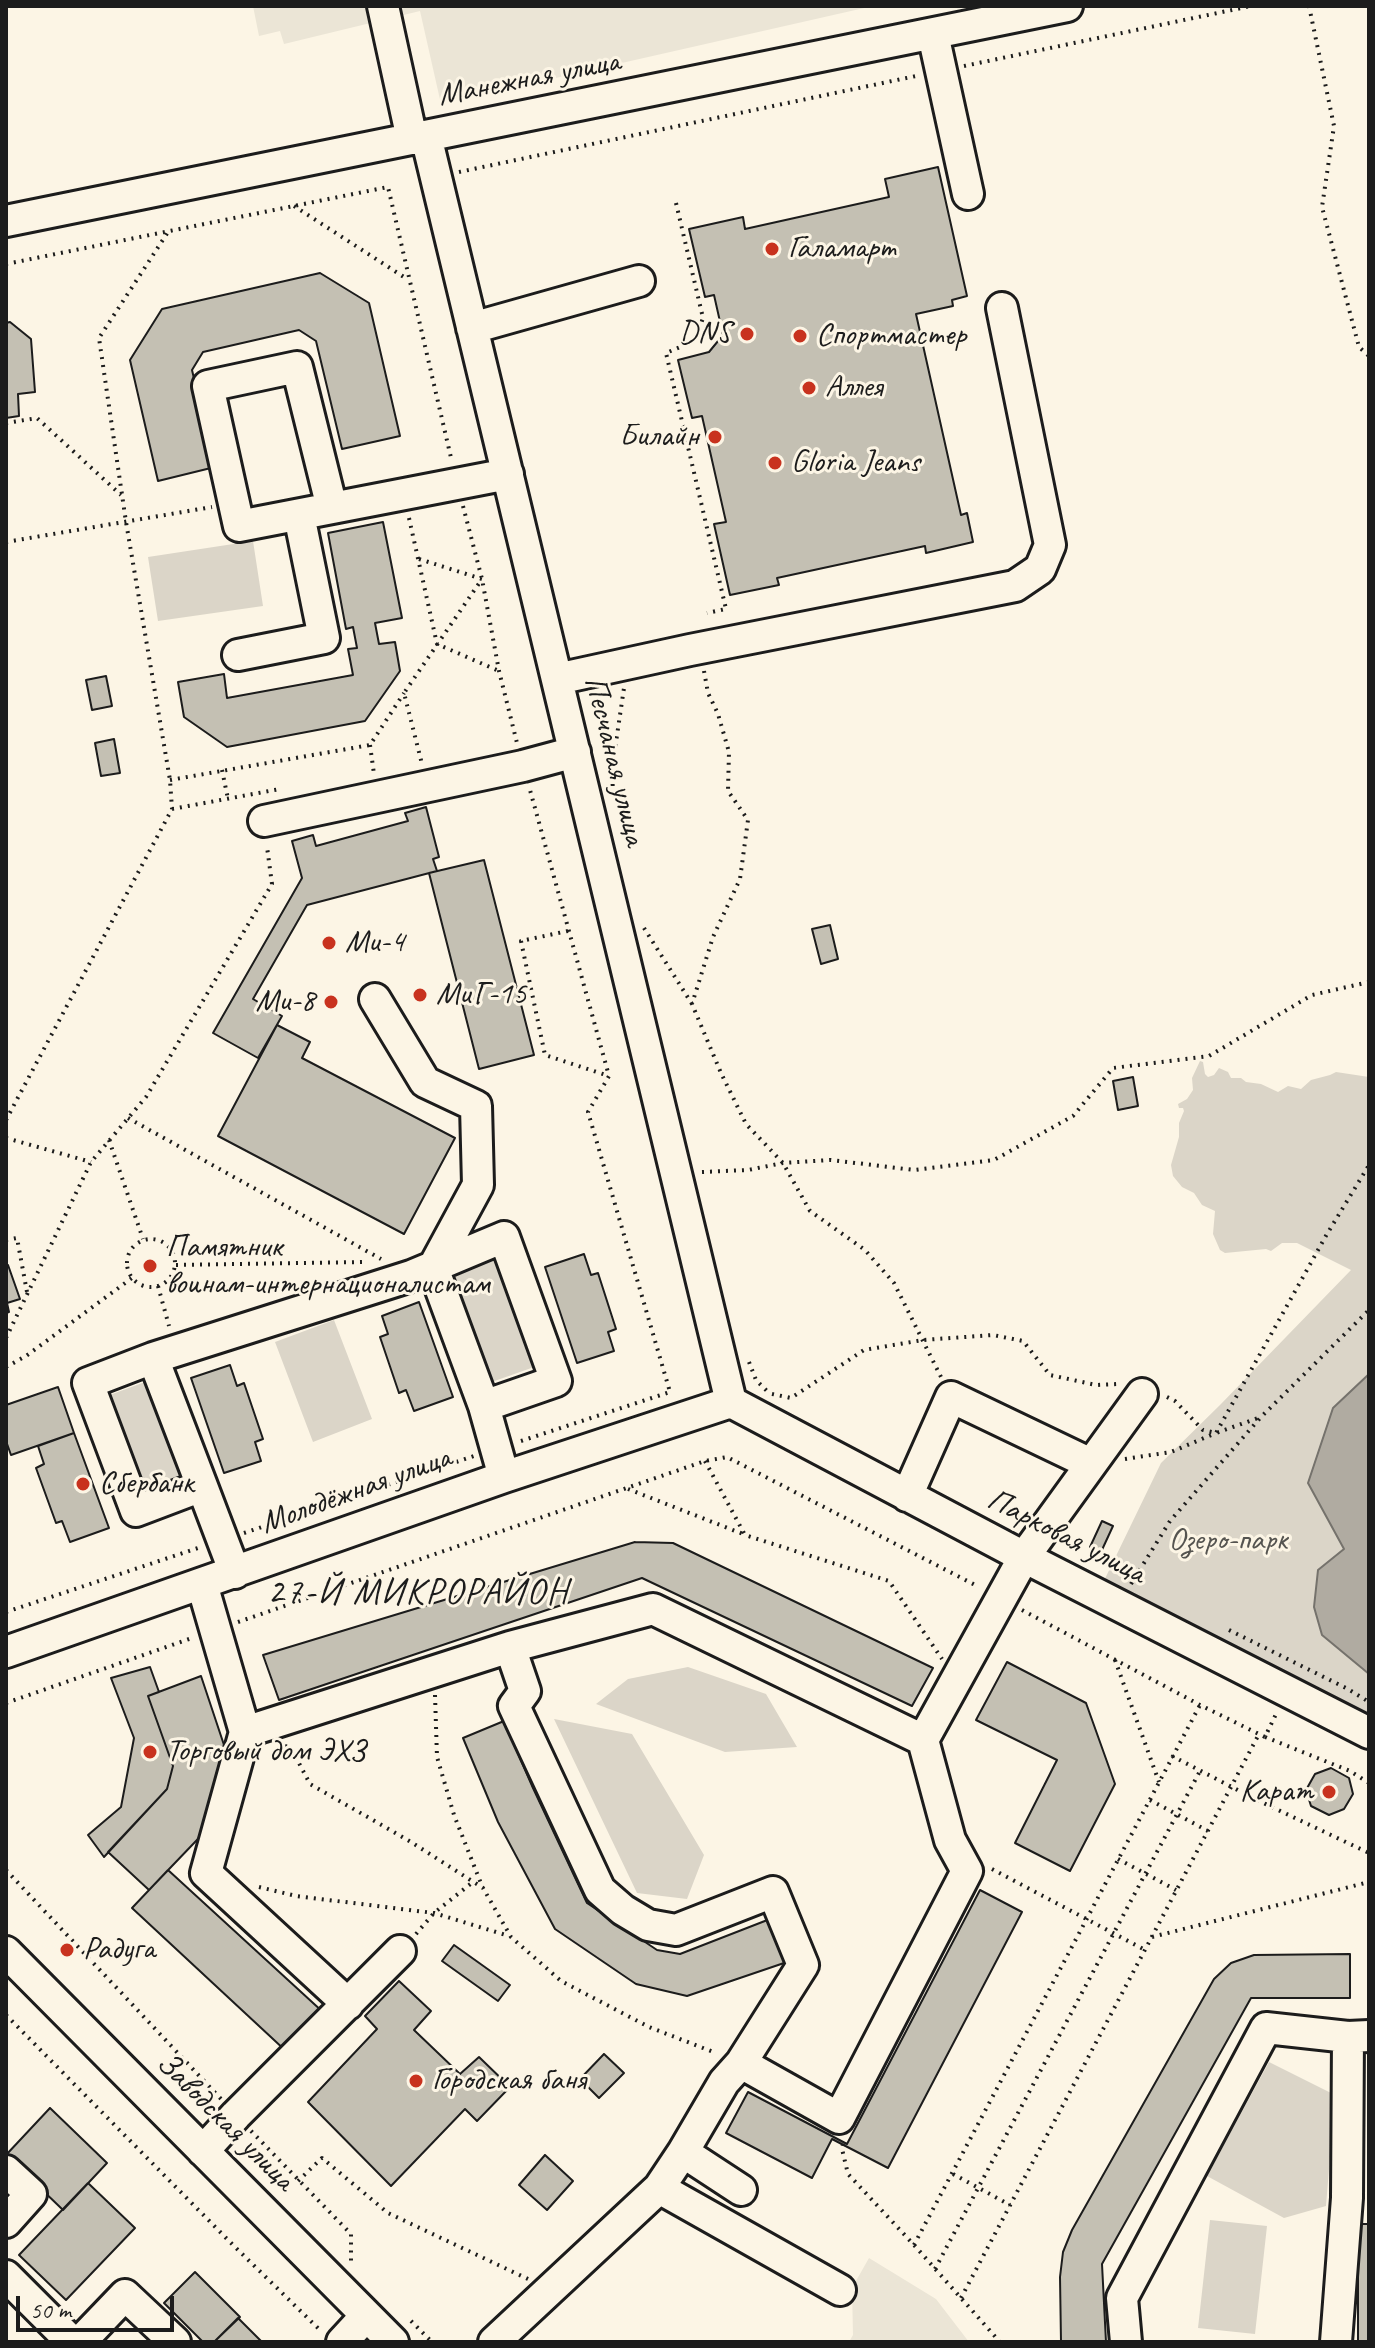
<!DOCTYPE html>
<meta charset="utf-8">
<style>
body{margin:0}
#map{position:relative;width:1375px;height:2348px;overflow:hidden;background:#fcf5e5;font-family:Caveat,sans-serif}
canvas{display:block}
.frame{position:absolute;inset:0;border:8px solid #1c1c1c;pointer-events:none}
.scale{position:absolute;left:16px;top:2296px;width:158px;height:36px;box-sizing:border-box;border:4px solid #1c1c1c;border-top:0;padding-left:10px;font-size:24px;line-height:28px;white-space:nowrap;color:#1c1c1c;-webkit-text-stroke:6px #fcf5e5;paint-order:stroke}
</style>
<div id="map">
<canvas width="1375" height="2348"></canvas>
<div class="frame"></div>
<div class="scale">50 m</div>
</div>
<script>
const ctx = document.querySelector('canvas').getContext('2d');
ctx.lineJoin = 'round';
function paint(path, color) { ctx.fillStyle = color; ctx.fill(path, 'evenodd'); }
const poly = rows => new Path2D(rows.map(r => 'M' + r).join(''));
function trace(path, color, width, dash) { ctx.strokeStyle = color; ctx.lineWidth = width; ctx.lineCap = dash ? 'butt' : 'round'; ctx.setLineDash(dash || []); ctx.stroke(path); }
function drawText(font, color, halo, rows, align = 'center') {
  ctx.font = font + ' Caveat,sans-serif'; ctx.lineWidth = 6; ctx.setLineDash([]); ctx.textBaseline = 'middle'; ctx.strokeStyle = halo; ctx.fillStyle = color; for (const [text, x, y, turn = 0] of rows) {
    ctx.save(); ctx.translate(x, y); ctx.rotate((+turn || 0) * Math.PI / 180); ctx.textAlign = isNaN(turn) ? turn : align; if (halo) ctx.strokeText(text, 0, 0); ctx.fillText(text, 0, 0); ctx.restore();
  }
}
paint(poly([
 [253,6,873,6,441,104,420,11,284,44,280,31,259,36],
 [869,2258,936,2299,969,2342,849,2342,853,2335,852,2288]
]), '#ebe5d6');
paint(poly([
 [253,541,263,606,158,621,148,557],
 [1200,1061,1203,1062,1205,1074,1208,1077,1214,1075,1219,1068,1228,1072,1231,1078,1241,1078,1246,1082,1261,1084,1278,1092,1288,1086,1301,1089,1311,1080,1330,1075,1336,1072,1369,1077,1369,1374,1333,1408,1308,1483,1344,1549,1361,1669,1369,1674,1369,1719,1100,1589,1161,1463,1220,1405,1351,1270,1297,1243,1282,1243,1271,1251,1266,1249,1225,1253,1220,1250,1213,1234,1215,1211,1202,1205,1194,1193,1182,1187,1173,1176,1171,1165,1179,1137,1179,1123,1184,1111,1183,1108,1179,1108,1178,1104,1187,1099,1193,1090,1192,1078],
 [497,1258,537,1366,486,1384,447,1277],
 [334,1320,372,1419,313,1442,275,1342],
 [153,1379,188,1473,142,1490,107,1396],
 [688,1667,766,1694,797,1747,725,1752,596,1704,628,1679],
 [554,1719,632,1734,704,1855,687,1899,637,1893],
 [1269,2062,1335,2095,1326,2206,1284,2218,1207,2176],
 [1210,2220,1267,2226,1255,2334,1198,2328]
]), '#dbd5c8');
const water = poly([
 [1369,1374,1369,1674,1322,1635,1314,1607,1318,1570,1344,1549,1308,1483,1333,1408,1369,1374]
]);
paint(water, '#b0aba1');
trace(water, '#75726c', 2);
const building = poly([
 [938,167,967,296,952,300,953,306,916,314,961,515,967,513,973,542,926,553,925,546,777,578,779,585,730,595,714,524,726,522,702,416,692,418,678,360,709,352,723,335,714,295,705,297,689,229,743,217,745,229,889,197,885,179,938,167],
 [320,273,369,303,400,436,342,449,316,341,299,330,203,352,192,370,215,467,158,481,130,360,162,309,320,273],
 [10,322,31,339,35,392,18,394,19,416,6,418,6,323,10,322],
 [383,522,402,618,375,623,379,644,395,642,400,671,365,721,227,747,184,717,178,682,224,674,227,698,353,675,348,649,357,648,353,627,346,629,328,533,383,522],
 [106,676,112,706,92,710,86,680,106,676],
 [114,739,120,773,101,776,95,743,114,739],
 [426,807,439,857,433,859,437,871,307,905,253,999,282,1016,258,1058,213,1033,302,878,292,841,313,835,316,846,408,821,405,813,426,807],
 [484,860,534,1055,479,1069,429,873,484,860],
 [830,925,838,959,821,964,812,929,830,925],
 [277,1025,310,1042,302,1058,455,1138,404,1234,218,1136,277,1025],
 [1133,1077,1138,1106,1118,1110,1113,1081,1133,1077],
 [584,1254,591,1275,598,1273,616,1329,608,1332,614,1351,577,1363,545,1267,584,1254],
 [8,1265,20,1299,7,1303,9,1312,6,1313,6,1266,8,1265],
 [419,1302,453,1397,414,1411,406,1390,399,1393,380,1337,388,1334,382,1316,419,1302],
 [230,1365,237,1386,244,1383,263,1439,255,1442,261,1461,224,1473,191,1378,230,1365],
 [58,1387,74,1433,11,1455,6,1441,6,1405,58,1387],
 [74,1433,109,1528,70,1542,62,1521,56,1523,36,1468,44,1464,38,1446,74,1433],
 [1102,1521,1113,1526,1101,1552,1090,1547,1102,1521],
 [635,1542,673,1543,933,1668,912,1706,642,1578,279,1700,263,1655,635,1542],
 [1007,1662,1086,1703,1115,1784,1070,1871,1015,1843,1057,1760,976,1720,1007,1662],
 [150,1667,159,1692,148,1696,173,1766,167,1789,104,1857,88,1835,121,1807,134,1738,111,1678,150,1667],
 [201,1676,230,1763,219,1817,149,1890,108,1852,167,1789,173,1766,148,1696,201,1676],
 [504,1721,533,1788,587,1903,657,1950,680,1954,770,1919,787,1962,687,1996,636,1984,555,1929,498,1822,463,1738,504,1721],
 [1331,1768,1349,1778,1353,1794,1344,1809,1329,1815,1311,1806,1306,1790,1315,1774,1331,1768],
 [168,1870,324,2013,287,2052,132,1908,168,1870],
 [980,1890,1022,1912,888,2168,832,2139,812,2178,726,2133,748,2092,847,2144,980,1890],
 [454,1945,510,1985,498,2001,442,1961,454,1945],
 [1350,1954,1350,1998,1251,1998,1102,2264,1106,2342,1061,2342,1060,2277,1063,2252,1072,2230,1214,1979,1231,1963,1254,1955,1350,1954],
 [399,1981,431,2011,414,2030,460,2074,479,2057,510,2087,477,2121,465,2109,391,2186,308,2102,377,2029,365,2016,399,1981],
 [604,2054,624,2073,599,2098,580,2079,604,2054],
 [50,2108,107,2163,63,2210,6,2155,50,2108],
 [545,2155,573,2181,547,2210,519,2185,545,2155],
 [88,2183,135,2228,66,2300,19,2255,88,2183],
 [1358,2224,1369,2224,1369,2342,1358,2342,1358,2224],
 [195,2272,240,2317,214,2342,203,2342,164,2303,195,2272],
 [238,2318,262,2342,214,2342,238,2318]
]);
paint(building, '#c4c0b3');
trace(building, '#1c1c1c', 2);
const minor = poly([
 [383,6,412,139],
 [933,34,968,194],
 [426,136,731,1402],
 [6,221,1067,6],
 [472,328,639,281],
 [332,508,297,367,208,386,239,526,508,474],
 [238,655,324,638,299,515],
 [557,679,690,650,1015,586,1040,569,1050,545,1002,308],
 [264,821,523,766,575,752],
 [375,999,425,1082,476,1106,478,1185,433,1268,484,1406,504,1477],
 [153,1358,411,1276,504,1237,556,1381,484,1406],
 [731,1402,1024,1557,1369,1733],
 [202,1486,136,1511,88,1383,153,1358,202,1486,235,1573],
 [907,1496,951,1397,1091,1464],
 [202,1584,245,1732,206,1873,348,2004],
 [6,1652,504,1477,731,1402],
 [245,1732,510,1647,653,1609,923,1740],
 [6,1952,393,2342],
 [741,2063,839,2118,967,1871,950,1840,923,1740,1024,1557,1142,1394],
 [203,2151,236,2115,400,1951],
 [683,2152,741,2190],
 [6,2171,31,2194,6,2222],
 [659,2188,840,2290],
 [6,2276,72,2342],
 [80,2342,125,2295,175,2342],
 [342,2342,366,2316],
 [494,2342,659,2188,683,2152,724,2082,741,2063,803,1965,773,1892,676,1930,648,1925,623,1910,600,1890,514,1706,525,1691,510,1647],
 [1126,2342,1122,2298,1266,2028,1348,2037,1369,2036],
 [1336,2342,1347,2198,1348,2037]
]);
trace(minor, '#1c1c1c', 36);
trace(poly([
 [1309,6,1334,126,1322,207,1359,347,1369,356],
 [964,66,1251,6],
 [459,172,916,76],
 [676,203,703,318,695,341,666,353,726,609,707,613],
 [294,206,407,279],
 [6,264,388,187,452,462],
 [6,423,37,418,121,495],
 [463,506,482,579,499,671,517,743],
 [409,518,437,644,499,671],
 [6,542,212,507],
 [419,559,482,579,404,693,422,764],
 [704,671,708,693,718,714,729,752,728,791,748,820,740,879,713,937,692,1004,721,1073,746,1124,783,1163,810,1211,865,1250,894,1283,941,1377],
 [370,745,374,774],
 [222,770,228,799],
 [170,780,370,745,404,693],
 [613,794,612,769,624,688],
 [172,809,280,789],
 [644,928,692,1004],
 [568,931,521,941,545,1055,609,1076],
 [128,1118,381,1259],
 [6,1120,172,809,170,780,126,522,99,338,168,232],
 [6,1138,91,1162],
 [109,1140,143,1239],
 [702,1172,748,1170,783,1163,831,1160,914,1170,994,1160,1073,1116,1113,1068,1209,1056,1312,995,1369,982],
 '127 1263a24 24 0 1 1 48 0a24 24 0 1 1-48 0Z',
 [6,1240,17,1238,27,1292],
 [176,1265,365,1262],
 [158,1286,169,1326],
 [6,1338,91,1162,146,1097,272,884,267,847],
 [749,1362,756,1380,767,1391],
 [6,1367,26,1356,132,1278],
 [772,1394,791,1398,864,1350,923,1340,993,1335,1023,1341,1050,1375,1096,1385,1117,1384],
 [1167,1397,1175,1401,1203,1430,1216,1433,1261,1417],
 [521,1441,670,1392,588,1112,609,1076,530,790],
 [1125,1459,1171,1452,1216,1433,1327,1234,1369,1165],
 [705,1461,745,1535,889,1581,942,1659],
 [628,1489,743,1534],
 [244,1533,474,1456],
 [1131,1584,1170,1521,1261,1417,1369,1310],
 [1022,1610,1200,1705,1265,1737,1276,1714],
 [6,1612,201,1547],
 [238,1622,705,1461,727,1457,979,1587],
 [1229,1630,1348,1689,1369,1702],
 [1115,1660,1159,1782],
 [435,1695,437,1757,454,1815,482,1886],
 [6,1703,192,1638],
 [1265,1737,1350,1771,1369,1783],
 [285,1746,291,1748,310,1784,411,1842,483,1888,511,1937,561,1981,649,2027,716,2053],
 [1172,1756,1257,1800,1369,1853],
 [1150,1800,1208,1831],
 [1118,1859,1176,1890],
 [992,1869,1145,1950],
 [6,1870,221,2099],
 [259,1887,296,1896,434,1913,509,1936],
 [416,1934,434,1913,473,1882],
 [1152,1937,1369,1882],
 [6,2015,235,2247,322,2332],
 [251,2131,351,2234,351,2262],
 [843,2144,842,2149,848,2174,914,2245,1000,2342],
 [953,2174,1010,2205],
 [298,2181,322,2158,388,2213,528,2279],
 [914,2245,1200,1705],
 [935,2269,1200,1771],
 [961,2298,1259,1734],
 [411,2321,432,2342]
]), '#1c1c1c', 4, [2, 6]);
trace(minor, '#fcf5e5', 30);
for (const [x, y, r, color] of [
 [772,249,8,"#c8321e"],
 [747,334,8,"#c8321e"],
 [800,336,8,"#c8321e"],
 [809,388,8,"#c8321e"],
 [715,437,8,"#c8321e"],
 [775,463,8,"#c8321e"],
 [329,943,8,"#c8321e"],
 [420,995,8,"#c8321e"],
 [331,1002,8,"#c8321e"],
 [150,1266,8,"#c8321e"],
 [83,1484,8,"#c8321e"],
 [150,1752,8,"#c8321e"],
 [1329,1792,8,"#c8321e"],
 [67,1950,8,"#c8321e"],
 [416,2081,8,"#c8321e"]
]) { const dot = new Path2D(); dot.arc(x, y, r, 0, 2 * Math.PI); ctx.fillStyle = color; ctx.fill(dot); trace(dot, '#fcf5e5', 3); }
drawText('32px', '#1c1c1c', '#fcf5e5', [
 ["Манежная улица",529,79,-11],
 ["Песчаная улица",614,761,76],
 ["Молодёжная улица",356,1491,-20],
 ["Парковая улица",1066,1537,27],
 ["Заводская улица",225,2122,45]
]);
drawText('32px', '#1c1c1c', '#fcf5e5', [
 ["Галамарт",788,249],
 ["DNS",731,334,"right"],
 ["Спортмастер",816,336],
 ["Аллея",825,388],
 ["Билайн",699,437,"right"],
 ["Gloria Jeans",791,463],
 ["Ми-4",345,943],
 ["МиГ-15",436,995],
 ["Ми-8",315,1002,"right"],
 ["Памятник",166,1248],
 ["воинам-интернационалистам",166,1285],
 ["Сбербанк",99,1484],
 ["Торговый дом ЭХЗ",166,1752],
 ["Карат",1313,1792,"right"],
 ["Радуга",83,1950],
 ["Городская баня",432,2081]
], 'left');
drawText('32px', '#555450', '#fcf5e5', [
 ["Озеро-парк",1228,1541]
]);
ctx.letterSpacing = '2px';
drawText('36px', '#1c1c1c', '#fcf5e5', [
 ["27-Й МИКРОРАЙОН",418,1594]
]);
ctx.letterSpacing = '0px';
</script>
